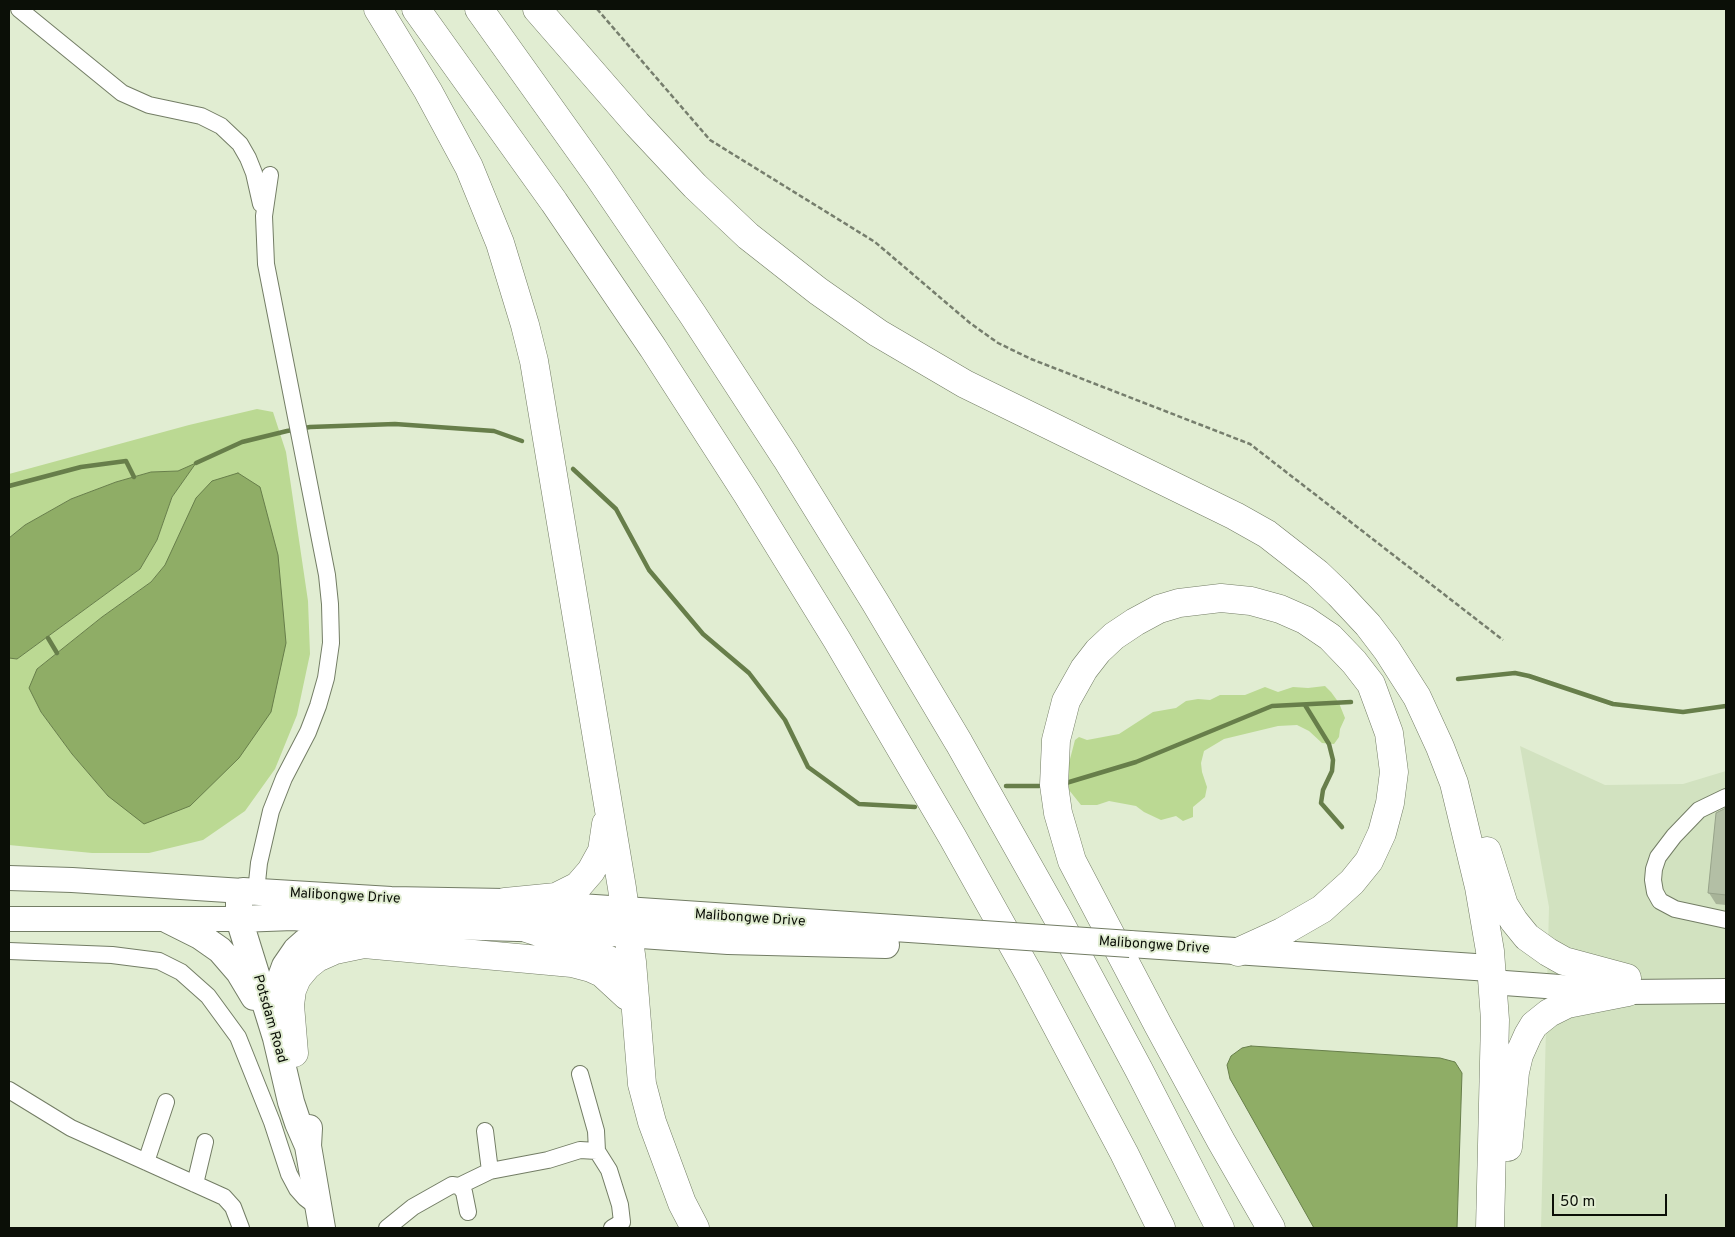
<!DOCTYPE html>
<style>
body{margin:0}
#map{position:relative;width:1735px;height:1237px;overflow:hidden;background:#e1edd2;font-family:Overpass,sans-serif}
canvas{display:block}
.frame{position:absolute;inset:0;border:10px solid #0b0f07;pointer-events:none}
.scale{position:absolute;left:1552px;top:1194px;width:115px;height:22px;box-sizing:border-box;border:2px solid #0b0f07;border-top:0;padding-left:6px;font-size:15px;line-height:18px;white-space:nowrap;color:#0b0f07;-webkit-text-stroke:4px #e1edd2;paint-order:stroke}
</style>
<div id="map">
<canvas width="1735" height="1237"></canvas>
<div class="frame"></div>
<div class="scale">50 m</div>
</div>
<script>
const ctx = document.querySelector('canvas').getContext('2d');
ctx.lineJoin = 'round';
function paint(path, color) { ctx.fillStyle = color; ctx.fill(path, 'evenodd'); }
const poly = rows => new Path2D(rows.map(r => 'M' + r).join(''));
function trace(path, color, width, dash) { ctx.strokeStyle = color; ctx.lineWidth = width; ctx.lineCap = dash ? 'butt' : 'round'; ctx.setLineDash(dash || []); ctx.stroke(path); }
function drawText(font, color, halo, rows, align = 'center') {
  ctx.font = font + ' Overpass,sans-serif'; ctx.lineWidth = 4; ctx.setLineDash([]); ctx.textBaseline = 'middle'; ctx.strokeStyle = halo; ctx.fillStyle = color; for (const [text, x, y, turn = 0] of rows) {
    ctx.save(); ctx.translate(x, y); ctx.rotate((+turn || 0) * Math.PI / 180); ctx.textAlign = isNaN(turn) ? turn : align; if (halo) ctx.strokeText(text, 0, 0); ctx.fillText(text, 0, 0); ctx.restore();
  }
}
paint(poly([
 [1520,746,1605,785,1683,784,1726,771,1726,1228,1541,1228,1549,907]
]), '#d2e2c0');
paint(poly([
 [257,409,273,412,286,452,308,601,310,654,297,715,275,769,245,811,203,840,149,853,92,853,9,845,9,658,17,659,140,569,157,540,172,497,195,464,178,471,151,472,116,482,71,499,25,525,9,538,9,474,189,425],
 [165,565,108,796,72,754,41,712,37,669,102,617,151,582],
 [1325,686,1331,692,1339,703,1345,718,1340,729,1339,737,1334,744,1322,743,1309,731,1297,725,1278,726,1224,739,1204,751,1201,763,1202,772,1207,787,1205,797,1193,807,1193,817,1183,821,1176,816,1161,820,1144,812,1136,806,1109,801,1097,805,1081,805,1069,790,1068,771,1069,763,1075,740,1079,737,1087,740,1119,734,1153,712,1176,708,1186,701,1198,699,1210,700,1220,695,1245,695,1265,687,1278,692,1293,687,1308,688]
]), '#bbd993');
const water = poly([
 [196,463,172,497,157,540,140,569,17,659,9,658,9,538,25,525,71,499,116,482,151,472,178,471,196,463],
 [238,473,260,487,278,555,286,643,271,712,239,758,190,806,144,824,108,796,72,754,41,712,29,688,37,669,102,617,151,582,165,565,196,498,212,481,238,473],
 [1251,1046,1440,1058,1455,1062,1462,1073,1457,1228,1314,1228,1230,1079,1227,1065,1231,1056,1242,1048,1251,1046]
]);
paint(water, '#8fad66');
trace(water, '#677e4a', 1);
paint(poly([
 [1725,810,1726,810,1726,905,1716,904,1709,893]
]), '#0003');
trace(poly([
 [196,463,242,442,287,431,310,427,395,424,494,431,522,441],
 [573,469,616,509,649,570,703,634,749,673,785,720,808,767,859,804,915,807],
 [9,486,81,467,126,461,134,477],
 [48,638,57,653],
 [1458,679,1515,673,1529,676,1613,704,1683,712,1726,706],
 [1305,705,1329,744,1333,760,1332,771,1323,790,1321,803,1342,827],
 [1066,783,1136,762,1272,706,1351,702],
 [1006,786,1039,786]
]), '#677e4a', 4.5);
const building = poly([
 [1726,808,1726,895,1708,893,1716,813,1726,808]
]);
paint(building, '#b3bfa5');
trace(building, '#97a38a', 1);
const street = poly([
 [19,9,122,93,149,105,201,116,221,126,240,144,248,158,254,173,261,204],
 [1726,797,1699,810,1674,836,1658,857,1654,869,1653,880,1655,892,1660,901,1675,909,1726,920],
 [256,892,259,863,271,811,284,778,308,732,318,706,326,678,331,643,330,604,327,575,266,264,264,216,270,175],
 [9,951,112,955,159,961,181,972,208,996,238,1037,272,1122,289,1174,297,1189,305,1198,318,1208],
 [580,1074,596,1131,597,1151],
 [9,1090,71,1128,224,1197,233,1207,241,1228],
 [485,1131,490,1171],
 [146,1162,166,1102],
 [195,1184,205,1142],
 [459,1186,490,1171,548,1160,580,1150,597,1151,609,1170,620,1205,622,1222,612,1228],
 [387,1228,413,1207,452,1185,459,1186,464,1192,468,1212]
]);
const secondary = poly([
 [9,878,72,880,243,891],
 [9,919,239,919],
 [1491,982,1628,992,1726,991]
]);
const primary = poly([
 [239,919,293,917,374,924,554,929,728,941,886,945],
 [168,920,200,936,220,950,239,972,254,997],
 [1130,944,1490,968],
 [280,995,281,977,285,966,296,950,305,942,317,937,351,930],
 [309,1128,308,1146,322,1228],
 [308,1146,298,1123,291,1102,276,1038,239,919,239,901,243,891,391,900,505,902,939,931]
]);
const highway = poly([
 [378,9,428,91,469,167,500,243,525,325,534,361,622,888,632,962,642,1084,652,1122,682,1203,695,1228],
 [416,9,554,202,653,348,747,494,837,640,953,838,1029,974,1124,1153,1161,1228],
 [479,9,599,177,693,315,786,458,875,602,959,743,1057,917,1139,1070,1220,1228],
 [537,9,637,124,695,186,748,236,818,291,878,333,965,384,1235,516,1267,534,1317,573,1339,594,1368,625,1387,650,1417,697,1440,747,1454,783,1479,887,1490,951,1495,1020,1490,1228],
 [1487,851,1504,905,1514,921,1527,937,1548,952,1564,961,1627,978],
 [505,902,556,897,578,886,591,871,602,851,606,824],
 [529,929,579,945,613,962],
 [1238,952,1282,932,1322,909,1352,882,1369,861,1382,833,1390,803,1394,772,1389,733,1371,684,1354,662,1330,637,1305,620,1280,609,1251,601,1221,598,1179,603,1159,609,1135,622,1114,636,1098,651,1084,669,1066,701,1056,740,1054,785,1058,813,1072,861,1158,1025,1221,1141,1271,1228],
 [294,1053,290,1005,292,990,297,978,307,966,317,958,335,950,364,944,572,963,591,968,602,973,627,996],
 [1508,1147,1515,1072,1519,1055,1528,1035,1534,1025,1549,1013,1567,1004,1628,992]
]);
trace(street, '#737d65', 18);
trace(secondary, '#737d65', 26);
trace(primary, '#737d65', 28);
trace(highway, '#737d65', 29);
trace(poly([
 [597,9,710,140,875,242,970,323,998,343,1031,359,1250,444,1503,640]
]), '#767e6d', 2.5, [5, 2.5]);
trace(street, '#fff', 16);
trace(secondary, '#fff', 24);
trace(primary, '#fff', 26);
trace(highway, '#fff', 28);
const primaryBridge = poly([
 [939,931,1130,944]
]);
trace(primaryBridge, '#737d65', 28, []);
trace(primaryBridge, '#fff', 26);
drawText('14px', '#0b0f07', '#e1edd2', [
 ["Malibongwe Drive",345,897,3],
 ["Malibongwe Drive",750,919,4],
 ["Malibongwe Drive",1154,946,4],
 ["Potsdam Road",269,1019,74]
]);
</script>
